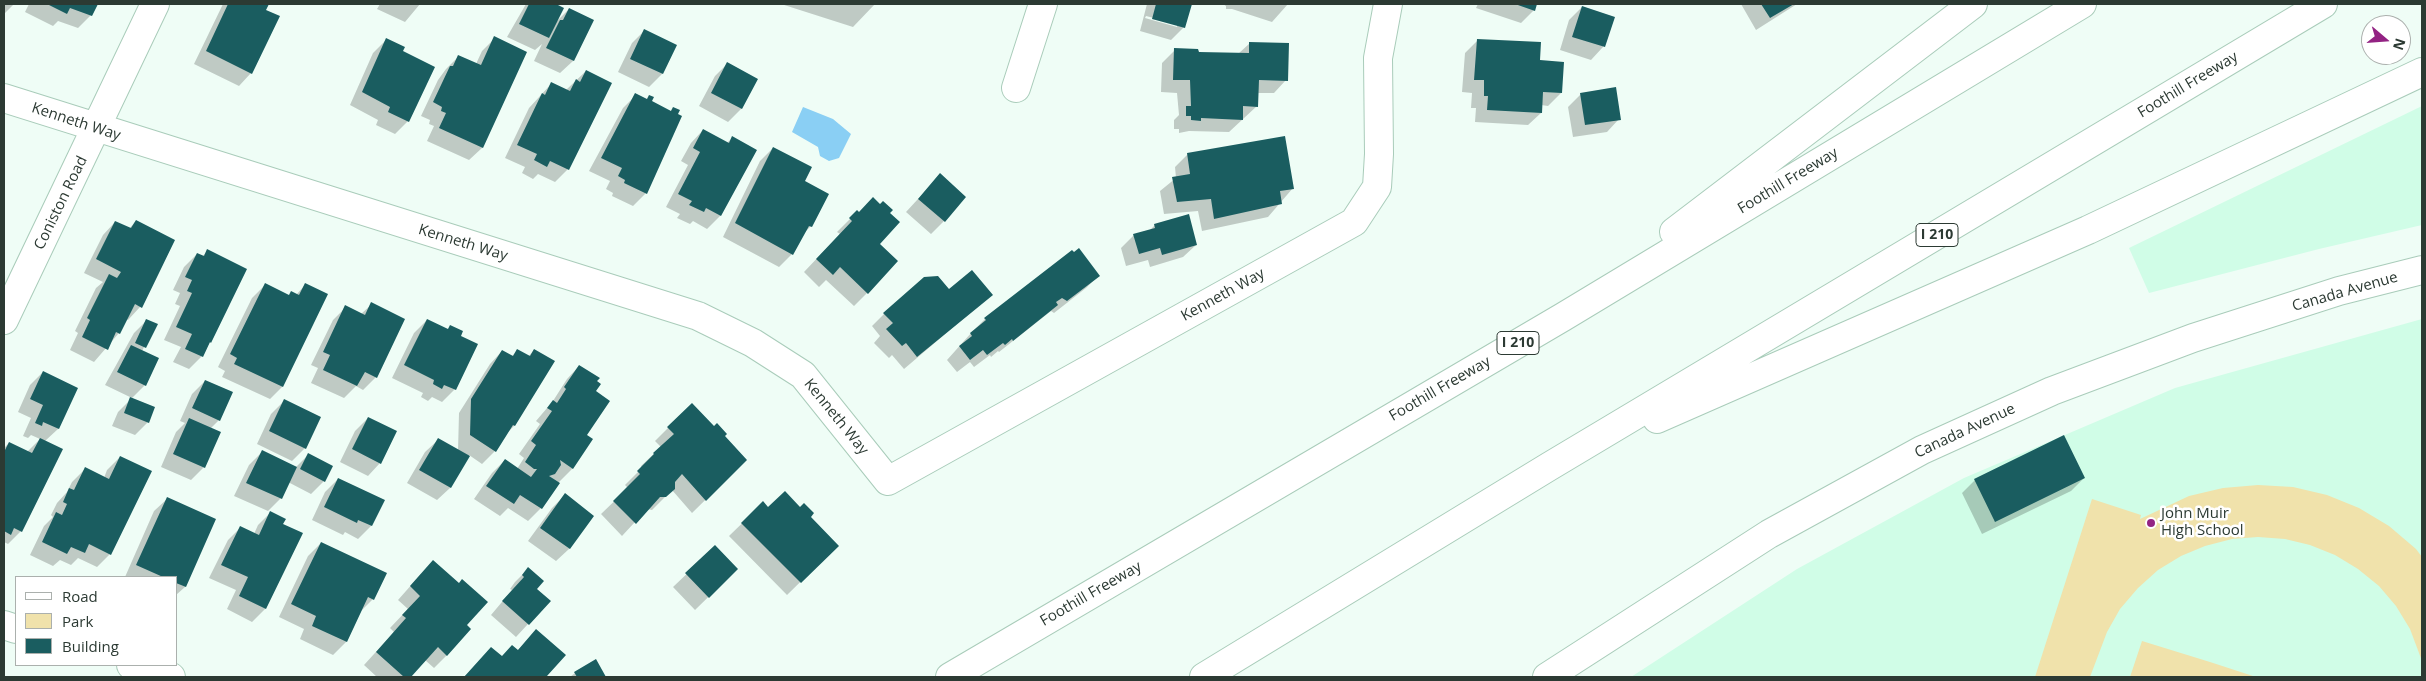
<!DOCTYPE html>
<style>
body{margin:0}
#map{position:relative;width:2426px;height:681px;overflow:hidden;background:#effdf6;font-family:"Open Sans",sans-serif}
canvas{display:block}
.frame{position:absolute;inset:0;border:5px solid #2c3a33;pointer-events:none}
.legend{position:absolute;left:15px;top:576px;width:162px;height:90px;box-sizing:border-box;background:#fff;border:1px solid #abb0ad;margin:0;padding:6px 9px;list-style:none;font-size:15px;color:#2c3a33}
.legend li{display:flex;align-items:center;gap:10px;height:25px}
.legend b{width:25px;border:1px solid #abb0ad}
.north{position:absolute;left:2361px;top:15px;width:50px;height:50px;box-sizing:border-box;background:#fff;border:1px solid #abb0ad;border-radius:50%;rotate:108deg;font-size:14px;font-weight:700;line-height:20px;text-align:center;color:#2c3a33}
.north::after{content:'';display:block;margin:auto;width:18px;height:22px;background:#932383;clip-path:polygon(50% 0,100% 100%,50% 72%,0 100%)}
</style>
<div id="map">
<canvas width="2426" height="681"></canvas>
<div class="frame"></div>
<ul class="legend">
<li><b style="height:6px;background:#fff"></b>Road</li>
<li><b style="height:14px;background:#f0e2ab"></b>Park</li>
<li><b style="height:14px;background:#1a5d60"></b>Building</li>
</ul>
<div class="north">N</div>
</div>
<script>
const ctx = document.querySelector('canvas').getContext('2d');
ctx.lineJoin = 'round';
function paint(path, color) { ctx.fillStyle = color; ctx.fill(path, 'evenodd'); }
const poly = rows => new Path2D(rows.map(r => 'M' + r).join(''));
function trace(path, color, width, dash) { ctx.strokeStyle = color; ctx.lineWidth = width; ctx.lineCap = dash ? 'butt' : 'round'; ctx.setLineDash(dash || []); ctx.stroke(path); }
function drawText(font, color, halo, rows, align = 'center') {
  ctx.font = font + ' "Open Sans",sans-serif'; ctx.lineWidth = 5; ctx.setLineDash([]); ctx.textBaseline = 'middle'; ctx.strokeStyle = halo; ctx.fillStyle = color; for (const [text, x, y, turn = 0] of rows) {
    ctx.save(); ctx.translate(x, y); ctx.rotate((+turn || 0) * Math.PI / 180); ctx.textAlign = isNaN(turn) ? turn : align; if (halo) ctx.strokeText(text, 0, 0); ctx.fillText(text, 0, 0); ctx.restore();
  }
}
paint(poly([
 [2422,106,2422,225,2319,249,2149,293,2129,248],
 [2422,319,2422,677,1631,677,1797,569,1964,478,2175,388]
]), '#d0fde7');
paint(poly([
 [2258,485,2293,487,2327,495,2359,508,2389,526,2416,549,2422,557,2422,661,2410,629,2396,606,2379,586,2358,569,2335,555,2310,545,2285,539,2258,537,2232,539,2205,546,2181,556,2158,570,2138,588,2120,609,2107,632,2090,677,2035,677,2092,499,2141,515,2140,519,2189,496,2223,488],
 [2142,641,2210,662,2256,677,2130,677]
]), '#f0e2ab');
paint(poly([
 [803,107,833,119,851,134,839,158,829,161,820,156,818,147,792,132]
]), '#8acff4');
paint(poly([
 [4,4,14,4,4,14],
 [29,4,96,4,91,15,78,28,58,21,53,26,25,12],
 [223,4,267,4,251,73,239,86,194,64],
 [380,4,420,4,405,22,377,9],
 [526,4,553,4,562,8,556,22,569,9,593,20,573,61,560,73,534,61,542,44,535,50,507,37],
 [781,4,875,4,853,27],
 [1147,4,1191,4,1184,27,1171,40,1140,31],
 [1146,16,1177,24,1177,27,1145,18],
 [1223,4,1288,4,1272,22,1232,9,1226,9,1226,6],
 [1478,4,1536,4,1534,10,1521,23,1476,8],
 [1741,4,1797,4,1756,30],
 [1582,7,1613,18,1603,47,1591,60,1560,50,1569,20],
 [644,31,675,46,662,74,649,87,618,72,632,43],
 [495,38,526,52,482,148,469,160,427,141,434,126,429,124,430,120,421,116,438,80,446,69,459,56,476,64,482,51],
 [386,40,401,51,434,67,408,121,395,134,376,125,378,120,350,105,373,53],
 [1478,40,1539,62,1561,93,1548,106,1541,105,1541,113,1528,125,1475,122,1476,108,1471,108,1472,93,1462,92,1465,53],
 [1250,43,1286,80,1274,93,1257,93,1257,106,1229,132,1189,131,1179,133,1179,129,1174,129,1174,120,1179,115,1177,93,1161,92,1162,63,1175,50,1198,53,1238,54],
 [728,63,757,79,741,109,728,122,699,106,715,76],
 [586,71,568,169,555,182,538,174,533,179,522,173,525,167,505,158,529,108,551,84,566,90],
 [1581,94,1619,119,1607,132,1573,137,1568,107],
 [636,95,670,112,673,108,646,193,633,206,612,196,613,193,606,189,610,181,589,171,623,108],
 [703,130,727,143,732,138,755,150,720,216,707,229,693,221,690,224,677,218,680,214,666,207,688,165,681,161,691,143],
 [773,148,811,226,803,234,792,254,779,267,723,237,760,161],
 [1188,154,1293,188,1268,217,1202,231,1198,211,1164,214,1160,191,1176,178,1175,167],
 [940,175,944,221,931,234,906,212],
 [857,212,878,244,867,293,854,306,826,280,819,287,804,272,840,234,837,232],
 [136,221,173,240,140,307,128,320,126,319,119,333,94,362,70,350,78,333,75,331,96,288,103,282,84,273,103,235,115,222,129,229],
 [1155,225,1196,245,1183,257,1150,267,1148,260,1126,266,1121,248,1134,235,1150,230],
 [207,251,210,342,202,356,189,369,173,362,181,347,164,340,180,306,175,304,180,293,173,290,184,267,197,254,202,257],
 [1072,252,1098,276,1086,288,1054,313,1051,311,999,352,998,351,991,357,990,355,974,367,970,362,957,372,947,360,972,332,985,319],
 [306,284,282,387,270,399,222,377,225,371,218,367,252,298,265,285,288,296,296,295],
 [949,291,991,295,904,369,892,355,889,358,874,343,880,336,872,326,884,314],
 [372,304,376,377,363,390,356,386,344,398,311,383,318,368,311,365,333,320,346,307,361,314],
 [147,320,156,325,142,351,145,385,131,399,148,422,135,435,112,426,118,412,132,398,105,385,134,333],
 [427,320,447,330,450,327,455,389,442,402,432,397,428,401,421,397,423,393,392,378,414,333],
 [534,350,553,362,514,426,504,436,495,451,482,464,469,455,450,488,437,500,407,483,425,452,438,440,458,451,459,413,490,364,502,351,512,356,517,351,528,357],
 [579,366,595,382,586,435,591,439,572,469,558,483,541,508,528,521,508,508,500,516,474,499,492,473,505,460,517,469,524,458,519,454,540,424,536,421,553,401,567,379],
 [43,372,76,388,58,429,45,441,21,531,8,544,4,542,4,448,9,443,27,452,40,439,31,435,28,438,23,436,31,418,18,412,30,385],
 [205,381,219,420,210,429,204,467,191,480,161,467,176,432,185,423,180,421,192,394],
 [284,401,305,448,292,461,257,444,271,414],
 [692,404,746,460,692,513,672,490,652,510,647,509,622,536,601,514,628,488,625,485,642,468,641,466,661,447,655,441],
 [368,418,380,463,368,476,340,462,355,431],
 [262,452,296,467,308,455,324,481,311,494,288,482,281,498,268,511,234,496,249,465],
 [120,457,110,554,97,567,78,558,71,565,60,560,53,566,30,555,44,526,53,517,51,515,57,503,67,492,72,482,85,469,104,478,107,470],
 [2084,478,2071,491,1982,534,1962,493,1975,480],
 [338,479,383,501,371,526,358,539,345,532,343,535,312,520,325,492],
 [565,495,593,516,569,549,556,561,528,541,552,508],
 [167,499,215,520,185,587,176,595,176,577,125,577,154,511],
 [763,503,768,508,809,517,837,546,787,595,729,536],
 [271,512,281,524,301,534,265,609,252,622,227,609,236,590,209,578,228,540,240,528,254,534,258,525],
 [321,543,373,599,360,612,346,642,333,655,300,639,304,629,279,617,308,556],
 [715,547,737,569,695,610,673,587],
 [528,569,535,589,528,624,516,637,491,615,512,590,510,589,515,582],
 [421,574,465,625,447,655,434,668,425,660,409,677,377,677,364,665,394,632,390,628,408,609,398,600],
 [536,631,547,677,464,677,479,661,502,657,517,651],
 [596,661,605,677,570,677,575,673]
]), '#0003');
paint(poly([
 [47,4,98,4,92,16,70,8,67,14],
 [228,4,269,4,266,10,280,16,252,74,206,51],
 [529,4,556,4,564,8,549,38,519,24],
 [1156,4,1192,4,1185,28,1152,19],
 [1515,4,1537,4,1535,11],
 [1761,4,1794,4,1770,18],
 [1582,6,1615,17,1605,47,1572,37],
 [569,8,594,20,574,61,546,48,560,20,563,20],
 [644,29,677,45,663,74,630,59],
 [494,36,527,52,483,148,439,128,446,113,441,111,442,107,433,102,450,66,453,66,458,55,481,65],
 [386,38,405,47,403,51,435,67,409,122,388,112,390,107,362,92],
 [1477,39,1541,42,1540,60,1564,62,1562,93,1543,92,1542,113,1487,110,1488,96,1484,96,1484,80,1474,80],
 [1249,42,1289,43,1288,81,1259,80,1258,107,1243,106,1243,120,1201,118,1201,121,1191,120,1191,116,1186,116,1186,106,1191,106,1190,80,1173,80,1174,48,1198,49,1199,52,1249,53],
 [727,62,758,79,742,109,711,93],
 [586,70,612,83,569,170,550,161,547,167,534,160,537,154,517,145,542,93,545,95,551,82,570,91,576,79,580,82],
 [1616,87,1621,120,1585,125,1580,93],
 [635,93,647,99,649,95,654,97,652,101,671,111,673,107,680,110,678,114,682,116,647,194,624,183,625,180,618,176,622,168,601,158],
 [703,129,729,143,732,136,757,150,721,216,706,208,704,212,689,205,692,201,678,194,700,152,693,148],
 [1285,136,1294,189,1280,191,1282,204,1214,219,1211,199,1177,202,1172,177,1190,174,1187,153],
 [773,147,812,167,805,181,829,194,812,227,809,226,793,255,735,223],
 [940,173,966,197,945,222,918,199],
 [873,197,880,204,883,201,893,210,890,213,900,222,880,244,898,261,868,294,840,267,833,275,816,259,852,221,849,218,857,210,859,212],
 [1189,214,1197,245,1162,255,1160,248,1139,254,1133,234,1155,228,1154,224],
 [136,220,175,240,142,308,135,304,120,334,116,332,108,350,82,337,90,320,87,318,109,274,117,278,121,272,96,259,115,221,131,228],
 [1079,248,1100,276,1067,301,1062,298,1056,302,1058,305,1013,341,1012,339,1005,345,1003,343,987,355,983,350,970,360,959,346,972,336,970,333,986,320,984,318,1072,250,1074,252],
 [207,249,247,269,211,343,210,342,203,357,185,349,192,334,176,327,192,293,187,291,192,280,185,277,197,253,204,256],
 [972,270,993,295,917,357,906,343,902,346,886,329,893,323,883,313,924,277,938,276,949,289],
 [265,283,289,295,291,291,299,295,305,283,328,294,283,387,234,364,237,358,230,354],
 [371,302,405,319,377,378,365,372,357,386,323,370,330,355,323,352,345,305,365,315],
 [146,319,158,324,146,348,135,343],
 [427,319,448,329,450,325,463,331,461,336,478,344,456,390,444,385,442,389,433,384,434,380,404,365],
 [131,345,159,358,146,386,117,372],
 [517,349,530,356,534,349,555,361,515,426,513,425,496,452,470,435,471,399,502,350,513,356],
 [579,365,600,378,597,381,601,384,596,391,610,401,587,435,593,439,573,469,560,460,561,465,555,474,549,476,560,483,542,509,520,495,514,504,486,486,505,459,531,477,537,469,534,469,525,462,536,445,531,441,552,411,547,408,553,400,557,403,566,389,564,387],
 [43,371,78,388,59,429,43,422,42,426,35,423,43,405,30,399],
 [205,380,233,392,220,421,192,408],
 [130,397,155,407,149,423,124,413],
 [284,399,321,417,306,449,269,431],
 [692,403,714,426,717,423,727,434,725,436,747,460,706,501,682,474,675,482,675,489,666,497,660,497,636,524,613,501,640,474,637,471,654,454,653,453,674,434,667,427],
 [368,417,397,431,381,464,352,449],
 [189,418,221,432,205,468,173,454],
 [2064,435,2085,478,1995,522,1974,479],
 [40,438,63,449,22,532,14,528,11,535,4,531,4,452,9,442,32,453],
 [438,438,470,456,451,488,419,470],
 [262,450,297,467,282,499,246,483],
 [308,453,333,466,325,482,300,469],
 [120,456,152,471,111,555,89,544,85,553,71,547,67,554,42,542,56,512,62,515,67,504,63,502,69,488,74,490,85,467,109,479],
 [338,478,385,500,372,526,358,520,357,523,324,507],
 [785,491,800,507,804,503,814,513,811,517,839,546,801,583,741,523,763,501,768,507],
 [565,493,594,516,570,549,540,528],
 [167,497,216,519,186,587,176,583,176,577,163,577,136,565],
 [270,511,286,519,283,524,303,533,266,609,239,596,248,577,221,565,240,526,259,535],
 [321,542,387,573,374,600,368,597,347,642,312,626,316,616,291,604],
 [715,545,738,569,709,598,685,573],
 [433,560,459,583,462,579,488,602,467,625,471,629,447,656,438,647,411,677,404,677,376,652,406,618,402,615,420,596,410,586],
 [528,567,544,581,537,589,551,601,529,625,502,601,524,577,522,575],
 [536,629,566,655,547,676,549,677,464,677,491,647,502,656,512,645,518,650],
 [596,659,606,677,577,677,574,672]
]), '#1a5d60');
const minor = poly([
 [1016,88,1043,4],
 [4,98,698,316,753,343,803,375,888,481,1354,222,1377,187,1379,154,1378,58,1388,4],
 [4,320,155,4],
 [4,625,16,629],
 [131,665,171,677],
 [1547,677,1769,534,1922,450,2052,391,2193,338,2339,291,2422,270]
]);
const highway = poly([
 [1674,232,1973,4],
 [1657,419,2088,230,2422,72],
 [950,677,1563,317,2082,4],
 [1204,677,1550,466,2323,4]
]);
trace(minor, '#a9ccba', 30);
trace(highway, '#a9ccba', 30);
trace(minor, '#fff', 28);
trace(highway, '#fff', 28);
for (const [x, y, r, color] of [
 [2151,523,5,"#932383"]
]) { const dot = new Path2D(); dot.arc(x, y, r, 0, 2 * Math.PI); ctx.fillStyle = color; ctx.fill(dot); trace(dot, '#fff', 2); }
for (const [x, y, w] of [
 [1937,235,42],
 [1518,343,42]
]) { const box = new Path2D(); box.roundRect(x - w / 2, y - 11.5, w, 23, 4); ctx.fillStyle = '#fff'; ctx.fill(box); trace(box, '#2c3a33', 1); }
drawText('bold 14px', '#2c3a33', null, [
 ["I 210",1937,235],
 ["I 210",1518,343]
]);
drawText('15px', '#2c3a33', '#fff', [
 ["Foothill Freeway",2188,85,-31],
 ["Kenneth Way",76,122,18],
 ["Foothill Freeway",1788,181,-31],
 ["Coniston Road",61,203,-64],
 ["Kenneth Way",463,243,17],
 ["Canada Avenue",2345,292,-16],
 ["Kenneth Way",1223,295,-29],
 ["Foothill Freeway",1440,389,-30],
 ["Kenneth Way",836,417,51],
 ["Canada Avenue",1965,431,-25],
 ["Foothill Freeway",1091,594,-30]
]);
drawText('15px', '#2c3a33', '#fff', [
 ["John Muir",2161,514],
 ["High School",2161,531]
], 'left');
</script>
